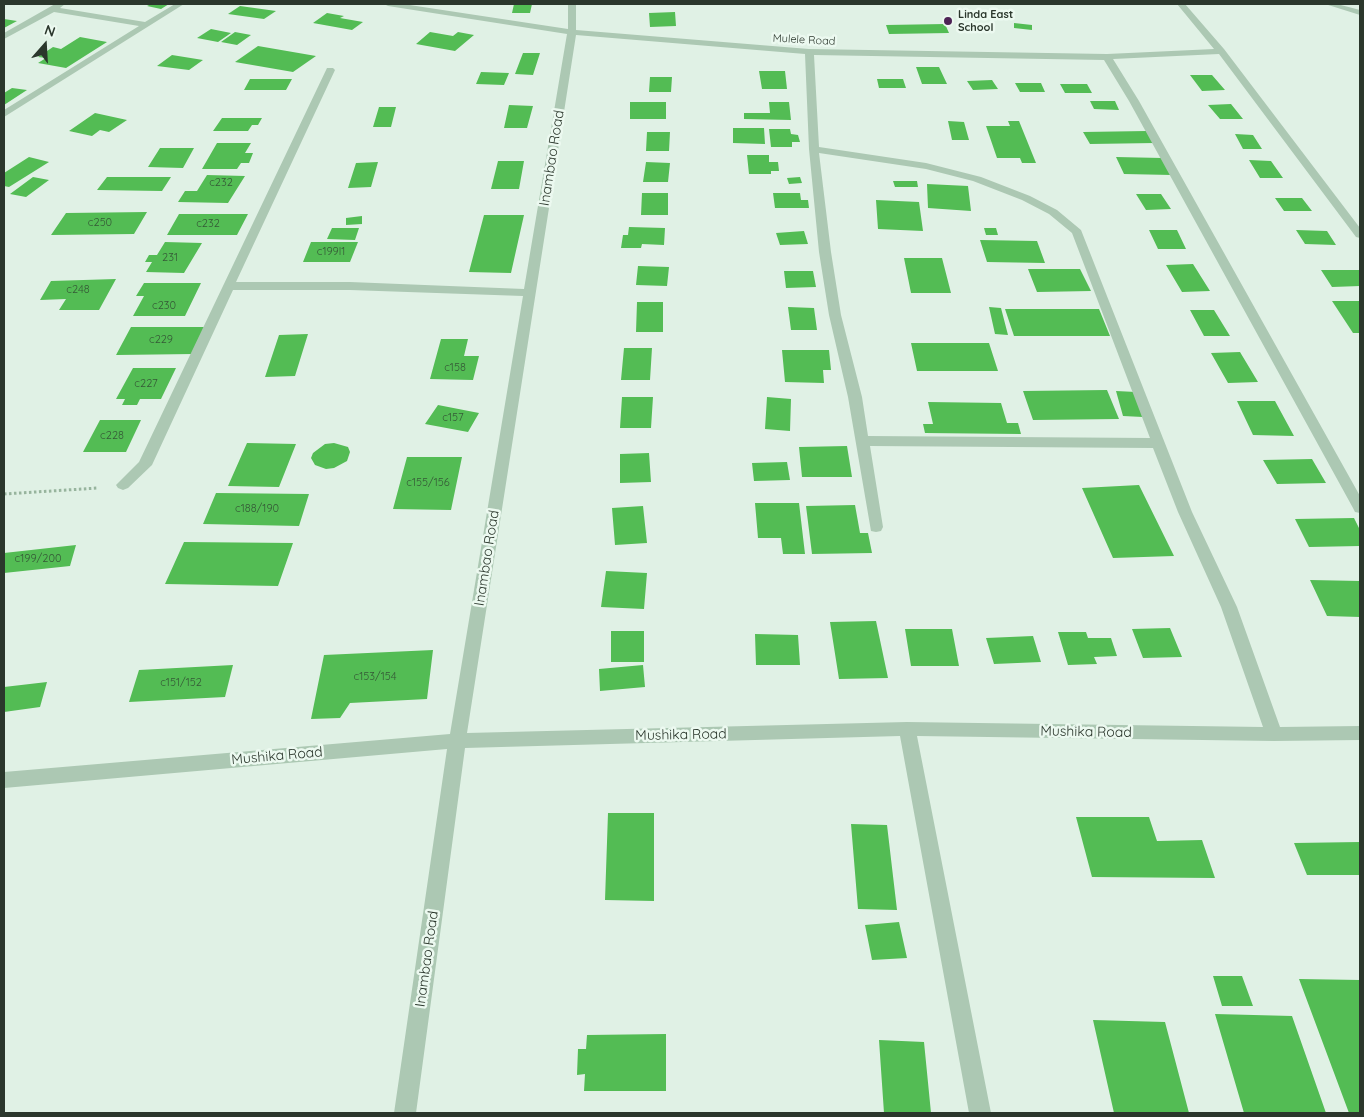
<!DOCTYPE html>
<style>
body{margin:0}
#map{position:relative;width:1364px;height:1117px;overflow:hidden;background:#e0f1e5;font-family:Quicksand,sans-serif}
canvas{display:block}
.frame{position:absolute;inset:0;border:5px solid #2b372c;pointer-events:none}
.north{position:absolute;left:20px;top:20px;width:50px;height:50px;-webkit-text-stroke:4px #ecf9f0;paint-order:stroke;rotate:19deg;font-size:14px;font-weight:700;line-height:20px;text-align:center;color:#2b372c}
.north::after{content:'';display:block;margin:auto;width:18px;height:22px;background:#2b372c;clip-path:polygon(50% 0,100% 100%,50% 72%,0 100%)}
</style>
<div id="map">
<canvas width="1364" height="1117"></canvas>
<div class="frame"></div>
<div class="north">N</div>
</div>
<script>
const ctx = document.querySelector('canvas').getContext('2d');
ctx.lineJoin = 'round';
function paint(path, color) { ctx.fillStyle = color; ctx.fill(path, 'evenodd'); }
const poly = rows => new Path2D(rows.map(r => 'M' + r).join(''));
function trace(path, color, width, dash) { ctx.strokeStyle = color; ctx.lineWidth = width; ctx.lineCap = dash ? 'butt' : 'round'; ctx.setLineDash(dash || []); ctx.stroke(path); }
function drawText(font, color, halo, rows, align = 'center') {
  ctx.font = font + ' Quicksand,sans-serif'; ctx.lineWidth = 5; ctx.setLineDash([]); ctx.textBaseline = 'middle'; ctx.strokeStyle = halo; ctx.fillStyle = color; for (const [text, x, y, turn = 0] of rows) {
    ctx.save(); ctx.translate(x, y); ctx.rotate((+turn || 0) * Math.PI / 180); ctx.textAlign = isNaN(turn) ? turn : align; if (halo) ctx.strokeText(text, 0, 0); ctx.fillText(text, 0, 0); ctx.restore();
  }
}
paint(poly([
 [151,4,169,4,161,9,147,6],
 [514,4,532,4,530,13,512,13],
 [240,6,276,11,264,19,228,14],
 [675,12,676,26,650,27,649,13],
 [327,13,344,16,340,18,363,22,352,30,313,23],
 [4,19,17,21,4,28],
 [1014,23,1032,25,1032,30,1014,28],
 [945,24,949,33,889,34,886,25],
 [211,29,231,33,218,42,197,38],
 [235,32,251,35,237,45,221,42],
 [430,32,453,36,458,32,474,35,455,51,416,44],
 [80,37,107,42,66,68,38,63,46,58,38,57,53,47,61,49],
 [258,46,316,56,293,72,235,62],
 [523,53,540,53,533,75,515,74],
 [172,55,203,60,189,70,157,66],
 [916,67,939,67,947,84,922,84],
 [759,71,785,71,787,89,762,89],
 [481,72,509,73,504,85,476,84],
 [1190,75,1212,75,1225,90,1202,91],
 [650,77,672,77,671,92,649,92],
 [250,79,292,79,286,90,244,90],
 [877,79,903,79,906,88,879,88],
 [992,80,998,89,973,90,967,81],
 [1015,83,1041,83,1045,92,1020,92],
 [1060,84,1087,84,1092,93,1065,93],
 [12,88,27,90,4,105,4,93],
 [1090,101,1115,101,1119,110,1094,109],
 [630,102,666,102,666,119,630,119],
 [769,102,789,102,791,120,744,119,744,113,770,113],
 [1231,104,1243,119,1220,119,1208,105],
 [509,105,533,106,527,128,504,128],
 [379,107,396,107,391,127,373,127],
 [95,113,127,120,109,132,100,130,92,136,69,131],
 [222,118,262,118,258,125,252,125,248,131,213,131],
 [948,121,964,122,969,140,952,140],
 [1008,121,1019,121,1036,163,1022,163,1020,158,997,158,986,126,1010,126],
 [733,128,764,128,765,144,733,143],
 [769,129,790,129,791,134,798,135,800,142,792,142,792,147,771,147],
 [1147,131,1155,143,1090,144,1083,132],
 [647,132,670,132,669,151,646,151],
 [1235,134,1253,135,1262,149,1243,149],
 [217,143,251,143,245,153,253,153,249,163,241,163,237,169,202,169],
 [160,148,194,148,183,168,148,167],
 [747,155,769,155,769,162,778,162,779,171,771,171,771,174,749,174],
 [29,157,49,162,9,187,4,186,4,173],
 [1116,157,1162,158,1172,175,1124,174],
 [1249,160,1271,161,1283,178,1260,178],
 [498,161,524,161,519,189,491,189],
 [378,162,371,187,348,188,356,163],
 [646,162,670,163,668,182,643,182],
 [207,175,245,176,228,203,178,202,185,191,197,191],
 [33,177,49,180,26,197,10,194],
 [107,177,171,177,162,191,97,190],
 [800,177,802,183,789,184,787,178],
 [893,181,917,181,918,187,895,187],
 [927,184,968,186,971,211,928,208],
 [642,193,668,193,668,215,641,215],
 [773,193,800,193,801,200,808,200,809,208,775,208],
 [1136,194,1161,194,1171,209,1146,210],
 [1275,198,1302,198,1312,211,1284,211],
 [876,200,919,202,923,231,878,229],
 [147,212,134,234,51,235,66,213],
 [179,214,248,214,237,235,167,235],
 [484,215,524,215,511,273,469,272],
 [362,216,362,224,346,225,346,218],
 [629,227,665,228,664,245,642,244,641,248,621,248,623,235,628,235],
 [332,228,359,228,355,240,327,239],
 [984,228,996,228,998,235,986,235],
 [1149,230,1177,230,1186,249,1158,249],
 [1296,230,1327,231,1336,245,1305,244],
 [804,231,808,244,780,245,776,233],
 [980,240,1037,241,1045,263,987,262],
 [165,242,202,243,184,273,146,272,152,262,145,262,149,255,157,255],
 [311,242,358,242,350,262,303,262],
 [904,258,942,258,951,293,911,293],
 [1193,264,1210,291,1182,292,1166,265],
 [638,266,669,267,667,286,636,285],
 [1028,269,1080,269,1091,291,1037,292],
 [1321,270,1360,270,1360,286,1332,287],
 [784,271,813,271,816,287,786,288],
 [116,279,99,310,59,310,66,299,40,300,51,281],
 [144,283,201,283,185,316,133,316,144,296,136,296],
 [1332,301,1360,301,1360,333,1353,333],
 [637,302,663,302,663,332,636,332],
 [788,307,814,308,817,330,791,330],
 [989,307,1001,308,1008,335,995,334],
 [1005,309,1099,309,1110,336,1014,336],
 [1190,310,1214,310,1230,336,1204,336],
 [131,327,206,327,193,354,116,355],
 [308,334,295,376,265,377,279,335],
 [441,339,468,339,464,356,479,356,473,380,430,379],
 [911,343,989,343,998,371,917,371],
 [624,348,652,348,650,380,621,380],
 [782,350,829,350,831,370,823,370,824,383,785,382],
 [1240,352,1258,382,1228,383,1211,353],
 [133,368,176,368,161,399,140,399,137,405,122,405,125,399,116,399],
 [1107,390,1119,419,1033,420,1023,391],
 [1116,391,1136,392,1143,417,1123,416],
 [622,397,653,397,651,428,620,428],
 [767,397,791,399,790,431,765,429],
 [1237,401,1275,401,1294,436,1253,435],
 [928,402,1001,403,1007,423,1018,423,1021,434,925,433,923,424,933,424],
 [438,405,479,413,468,432,425,424],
 [100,420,141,420,126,452,83,452],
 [247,443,296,444,279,487,228,486],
 [334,443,348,447,350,452,347,461,334,468,326,469,315,465,311,458,313,453,325,444],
 [847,446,852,477,802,477,799,447],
 [649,453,651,482,620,483,620,454],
 [407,457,462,457,451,510,393,509],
 [1312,459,1326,483,1277,484,1263,460],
 [787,462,790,480,754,481,752,463],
 [1139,485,1174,556,1113,558,1082,488],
 [216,493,309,494,299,526,203,524],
 [755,503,799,503,805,554,783,554,781,538,758,538],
 [855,505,860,533,868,533,872,553,812,554,806,506],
 [643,506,647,543,615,545,612,508],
 [1354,518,1360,530,1360,546,1309,547,1295,519],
 [184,542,293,543,278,586,165,584],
 [76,545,70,566,4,573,4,553],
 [606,571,647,573,644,609,601,607],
 [1310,580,1360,581,1360,617,1327,616],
 [876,621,888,678,839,679,830,622],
 [1170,628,1182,657,1143,658,1132,629],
 [905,629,952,629,959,666,911,666],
 [611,631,644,631,644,662,611,662],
 [1058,632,1086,632,1088,638,1111,638,1117,656,1094,657,1097,664,1068,665],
 [755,634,798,635,800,665,756,665],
 [1033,636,1041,662,994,664,986,638],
 [433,650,427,699,350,703,340,718,311,719,324,655],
 [233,665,225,697,129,702,139,670],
 [643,665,645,687,600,691,599,669],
 [47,682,40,707,4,712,4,687],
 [608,813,654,813,654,901,605,900],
 [1076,817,1149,817,1157,841,1202,840,1215,878,1092,877],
 [851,824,887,825,897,910,858,909],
 [1360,842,1360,875,1307,875,1294,843],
 [899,922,907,958,872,960,865,925],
 [1213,976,1242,976,1253,1006,1222,1006],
 [1299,979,1360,980,1360,1113,1349,1113],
 [1215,1014,1292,1016,1326,1113,1244,1113],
 [1093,1020,1165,1022,1189,1113,1114,1113],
 [666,1034,666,1091,584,1091,585,1074,577,1075,578,1049,586,1049,587,1035],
 [879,1040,924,1042,931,1113,884,1113]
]), '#53bc54');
trace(poly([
 [4,494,98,488]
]), '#97b49d', 3, [2.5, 2.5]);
paint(poly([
 [55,4,65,4,60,8,145,22,175,4,184,4,4,117,4,110,139,26,54,12,4,39,4,33,55,4],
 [384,4,403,4,568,29,568,4,576,4,576,30,809,49,1107,54,1214,49,1177,4,1185,4,1224,49,1360,228,1360,238,1356,237,1219,54,1113,59,1139,101,1360,496,1360,513,1355,512,1353,508,1129,101,1104,60,814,55,819,147,926,163,981,177,1030,196,1057,210,1081,230,1192,512,1237,607,1280,727,1360,726,1360,740,1274,741,917,736,991,1113,969,1113,900,736,465,748,416,1113,394,1113,447,749,4,788,4,772,450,734,523,296,350,290,233,290,152,465,128,488,123,490,118,488,116,485,139,462,327,68,333,68,335,70,236,282,350,282,524,289,567,34,388,6,384,4],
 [576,35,805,54,809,149,819,252,829,315,848,397,871,531,876,532,881,531,883,527,870,446,1153,448,1178,512,1221,607,1263,727,907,722,467,733,576,35],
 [819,153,926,169,973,181,1022,200,1049,214,1072,233,1150,438,868,436,862,397,841,315,831,252,819,153],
 [1325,4,1337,4,1360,10,1360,15,1325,4]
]), '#acc8b3');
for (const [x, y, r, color] of [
 [948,21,5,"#4d2355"]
]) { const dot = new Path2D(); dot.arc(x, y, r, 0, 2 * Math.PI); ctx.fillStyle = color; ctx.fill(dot); trace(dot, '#ecf9f0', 2); }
drawText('bold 11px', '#2b372c', '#ecf9f0', [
 ["Linda East",958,15],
 ["School",958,28]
], 'left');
drawText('11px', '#2b372c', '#ecf9f0', [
 ["Mulele Road",804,40,3]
]);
drawText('11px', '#355836', null, [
 ["c232",221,183],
 ["c250",100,223],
 ["c232",208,224],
 ["c199l1",331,252],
 ["231",170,258],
 ["c248",78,290],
 ["c230",164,306],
 ["c229",161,340],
 ["c158",455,368],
 ["c227",146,384],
 ["c157",453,418],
 ["c228",112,436],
 ["c155/156",428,483],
 ["c188/190",257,509],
 ["c199/200",38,559],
 ["c153/154",375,677],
 ["c151/152",181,683]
]);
drawText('14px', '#2b372c', '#ecf9f0', [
 ["Inambao Road",552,158,-81],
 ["Inambao Road",487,558,-81],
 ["Mushika Road",1086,732,1],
 ["Mushika Road",681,735,-1],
 ["Mushika Road",277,756,-5],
 ["Inambao Road",427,959,-82]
]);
</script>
